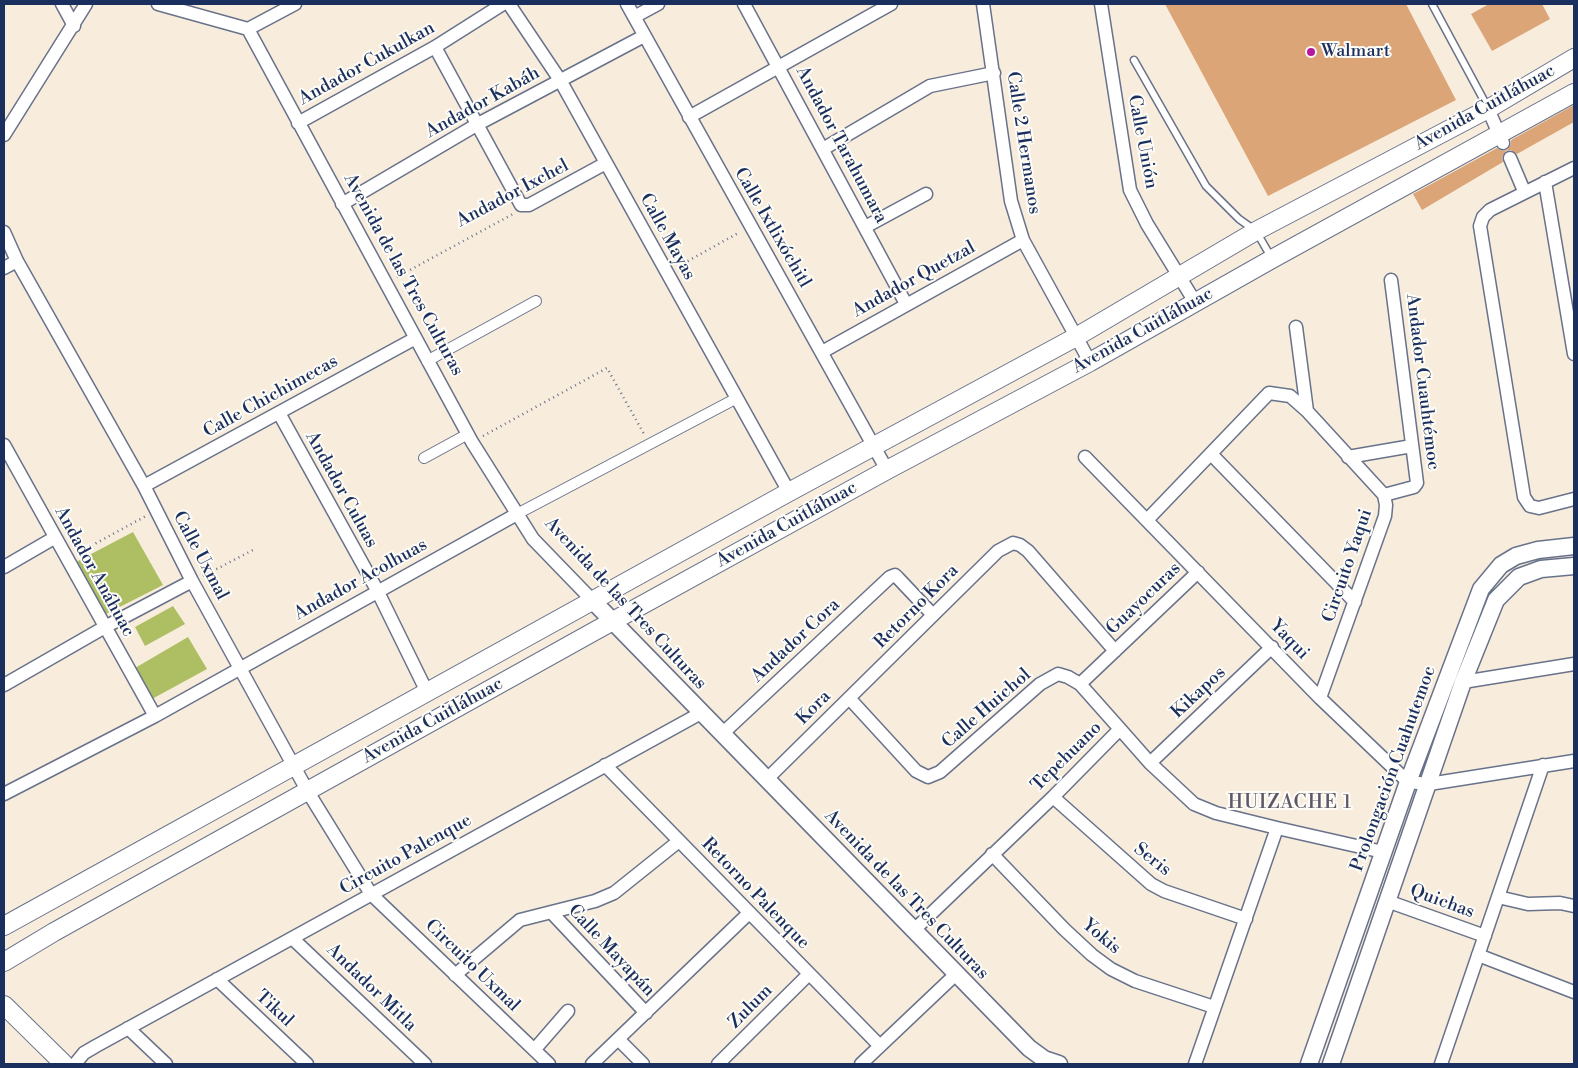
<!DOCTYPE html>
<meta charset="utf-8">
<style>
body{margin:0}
#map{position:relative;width:1578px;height:1068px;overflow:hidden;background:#f8eddd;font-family:"Libre Bodoni",serif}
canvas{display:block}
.frame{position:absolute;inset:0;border:5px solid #1b2f5e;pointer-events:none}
</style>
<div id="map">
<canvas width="1578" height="1068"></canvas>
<div class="frame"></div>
</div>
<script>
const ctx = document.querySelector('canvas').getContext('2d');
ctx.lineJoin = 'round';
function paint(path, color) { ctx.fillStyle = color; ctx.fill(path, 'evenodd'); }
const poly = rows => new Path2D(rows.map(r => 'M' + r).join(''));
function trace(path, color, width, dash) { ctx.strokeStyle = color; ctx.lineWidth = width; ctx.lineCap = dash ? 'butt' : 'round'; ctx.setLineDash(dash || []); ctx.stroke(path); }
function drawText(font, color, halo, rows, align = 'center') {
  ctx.font = font + ' "Libre Bodoni",serif'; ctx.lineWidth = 4; ctx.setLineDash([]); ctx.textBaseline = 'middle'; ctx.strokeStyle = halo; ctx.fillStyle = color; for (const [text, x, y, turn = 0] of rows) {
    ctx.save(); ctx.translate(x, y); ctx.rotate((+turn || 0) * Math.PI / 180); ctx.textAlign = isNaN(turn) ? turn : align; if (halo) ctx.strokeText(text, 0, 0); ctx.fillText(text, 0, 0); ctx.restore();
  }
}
paint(poly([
 [133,532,163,585,104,615,76,562],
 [173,606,185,624,145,646,135,627],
 [188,637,207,669,152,699,135,668]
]), '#adbf62');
paint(poly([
 [1165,4,1406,4,1456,100,1268,196],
 [1489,4,1542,4,1550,19,1492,51,1471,14],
 [1574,105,1574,122,1517,154,1511,150,1506,151,1502,157,1503,162,1422,210,1413,194,1497,148,1502,151,1507,150,1511,144,1511,140]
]), '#dba578');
const service = poly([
 [1432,4,1488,108],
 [1134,60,1206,186,1239,219,1256,231,1271,257]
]);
const pedestrian = poly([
 [427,361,536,301],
 [424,458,468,434],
 [517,514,737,398]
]);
const minor = poly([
 [62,4,74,26],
 [158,4,248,29],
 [509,4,560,80,789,492],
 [627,4,887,470],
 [744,4,906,304],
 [983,4,1011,201,1023,240,1090,362],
 [1101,4,1130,190,1147,224,1195,302],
 [634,17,658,4],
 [248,29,472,442,533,539,593,601],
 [248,29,295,4],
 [435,47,521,205,529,205,606,163],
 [1488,109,1503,143],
 [689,117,891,4],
 [298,123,435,47,503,4],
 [4,135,86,4],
 [823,149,930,86,994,73],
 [1510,158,1524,191],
 [1574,168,1490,210,1483,217,1480,226,1524,497,1530,506,1539,508,1574,499],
 [1545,182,1574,354],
 [342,204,478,124,644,36],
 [865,227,926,194],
 [4,232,17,261,144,486,192,581,308,792,371,894,549,1064],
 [4,268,17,261],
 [1296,327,1307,411],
 [822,352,1023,240],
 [279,413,377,590,427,692],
 [4,445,155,716],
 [1212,455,1355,602],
 [1085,457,1320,698,1408,782,1429,784,1574,761],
 [1348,457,1412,446],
 [144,486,414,339],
 [1384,495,1414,487,1417,483,1391,280],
 [1147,520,1269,393,1290,396,1307,411,1384,495,1386,505,1385,516,1320,698],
 [4,567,54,538],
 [1463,682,1574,664],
 [1080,684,1198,572],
 [4,685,105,627,192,581],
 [849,698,916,771,928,777,940,772,1040,684,1058,674,1068,677,1080,684,1120,729],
 [722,734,890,577,895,575,898,578,933,615],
 [1150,763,1272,647],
 [605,765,880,1046],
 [766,780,998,551,1013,543,1020,545,1028,551,1115,651],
 [4,794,155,716,517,514],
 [1053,797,1151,884,1164,891,1246,919],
 [1277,828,1383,852],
 [992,854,1064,929,1092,955,1111,969,1135,981,1214,1007],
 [1498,897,1528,904,1560,903,1574,906],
 [1387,901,1485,936],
 [551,912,646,1013],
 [914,930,1053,797,1120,729,1150,763,1194,804,1216,813,1277,828,1195,1064],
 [292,938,425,1064],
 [1478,955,1574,992],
 [455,975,520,920,595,901,614,893,679,841],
 [217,979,307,1064],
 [128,1028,166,1064],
 [618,1039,643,1064],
 [535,1049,568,1011],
 [75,1064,84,1053,96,1046,701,713],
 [592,1064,749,913],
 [718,1064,809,974],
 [861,1064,956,974],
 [1441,1064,1543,765]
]);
const tertiary = poly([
 [593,601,1029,1048,1044,1059,1059,1064],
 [1309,1064,1408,782,1481,589,1501,565,1516,556,1538,550,1574,546],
 [1331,1064,1463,682,1496,600,1519,577,1541,569,1574,566]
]);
const secondary = poly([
 [4,926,789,492,1076,337,1256,231,1488,109,1574,58],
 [4,962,54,932,593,632,887,470,1090,362,1272,259,1574,93],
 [4,1005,64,1064]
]);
trace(service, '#68728a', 9);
trace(pedestrian, '#68728a', 12);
trace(minor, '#68728a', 15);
trace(tertiary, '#68728a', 19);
trace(secondary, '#68728a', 20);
trace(poly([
 [679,266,740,232],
 [397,277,513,214],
 [483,436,607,368,644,434],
 [78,553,146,516],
 [203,576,255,549]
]), '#68728a', 2.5, [1, 4]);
trace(service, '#fff', 6);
trace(pedestrian, '#fff', 10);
trace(minor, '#fff', 12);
trace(tertiary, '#fff', 16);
trace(secondary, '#fff', 18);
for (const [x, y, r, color] of [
 [1311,52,5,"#b5179e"]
]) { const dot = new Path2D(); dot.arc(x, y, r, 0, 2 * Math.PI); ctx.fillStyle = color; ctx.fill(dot); trace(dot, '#fdfcf7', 2); }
drawText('18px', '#1b2f5e', '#fdfcf7', [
 ["Walmart",1321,52]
], 'left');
drawText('18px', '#1b2f5e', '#fdfcf7', [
 ["Andador Cukulkan",367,64,-29],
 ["Andador Kabáh",483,103,-29],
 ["Avenida Cuitláhuac",1485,108,-29],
 ["Calle Unión",1142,142,79],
 ["Calle 2 Hermanos",1023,143,81],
 ["Andador Tarahumara",841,145,62],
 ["Andador Ixchel",513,194,-28],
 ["Calle Ixtlixóchitl",772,228,60],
 ["Calle Mayas",667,237,61],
 ["Avenida de las Tres Culturas",403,275,61],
 ["Andador Quetzal",914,280,-29],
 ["Avenida Cuitláhuac",1143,331,-29],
 ["Andador Cuauhtémoc",1422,382,83],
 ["Calle Chichimecas",271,397,-29],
 ["Andador Culuas",341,490,61],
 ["Avenida Cuitláhuac",787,525,-29],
 ["Calle Uxmal",200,556,62],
 ["Circuito Yaqui",1348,566,-71],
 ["Andador Anáhuac",94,572,61],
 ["Andador Acolhuas",361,580,-29],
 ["Guayocuras",1144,599,-44],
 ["Avenida de las Tres Culturas",625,604,47],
 ["Retorno Kora",917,607,-45],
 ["Yaqui",1289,640,46],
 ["Andador Cora",796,641,-43],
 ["Kikapos",1199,693,-43],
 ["Kora",814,708,-45],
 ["Calle Huichol",987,709,-41],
 ["Avenida Cuitláhuac",433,721,-29],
 ["Tepehuano",1067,757,-45],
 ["Prolongación Cuahutemoc",1394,769,-70],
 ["Circuito Palenque",406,855,-29],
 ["Seris",1152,860,38],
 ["Retorno Palenque",755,894,46],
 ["Avenida de las Tres Culturas",906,895,46],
 ["Quichas",1442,902,20],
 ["Yokis",1101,937,40],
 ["Calle Mayapán",611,951,47],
 ["Circuito Uxmal",472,966,44],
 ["Andador Mitla",371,988,44],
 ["Zulum",751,1007,-45],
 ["Tikul",274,1009,43]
]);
ctx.letterSpacing = '1px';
drawText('19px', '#5e5867', '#fdfcf7', [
 ["HUIZACHE 1",1290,803]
]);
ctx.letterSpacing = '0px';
</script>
